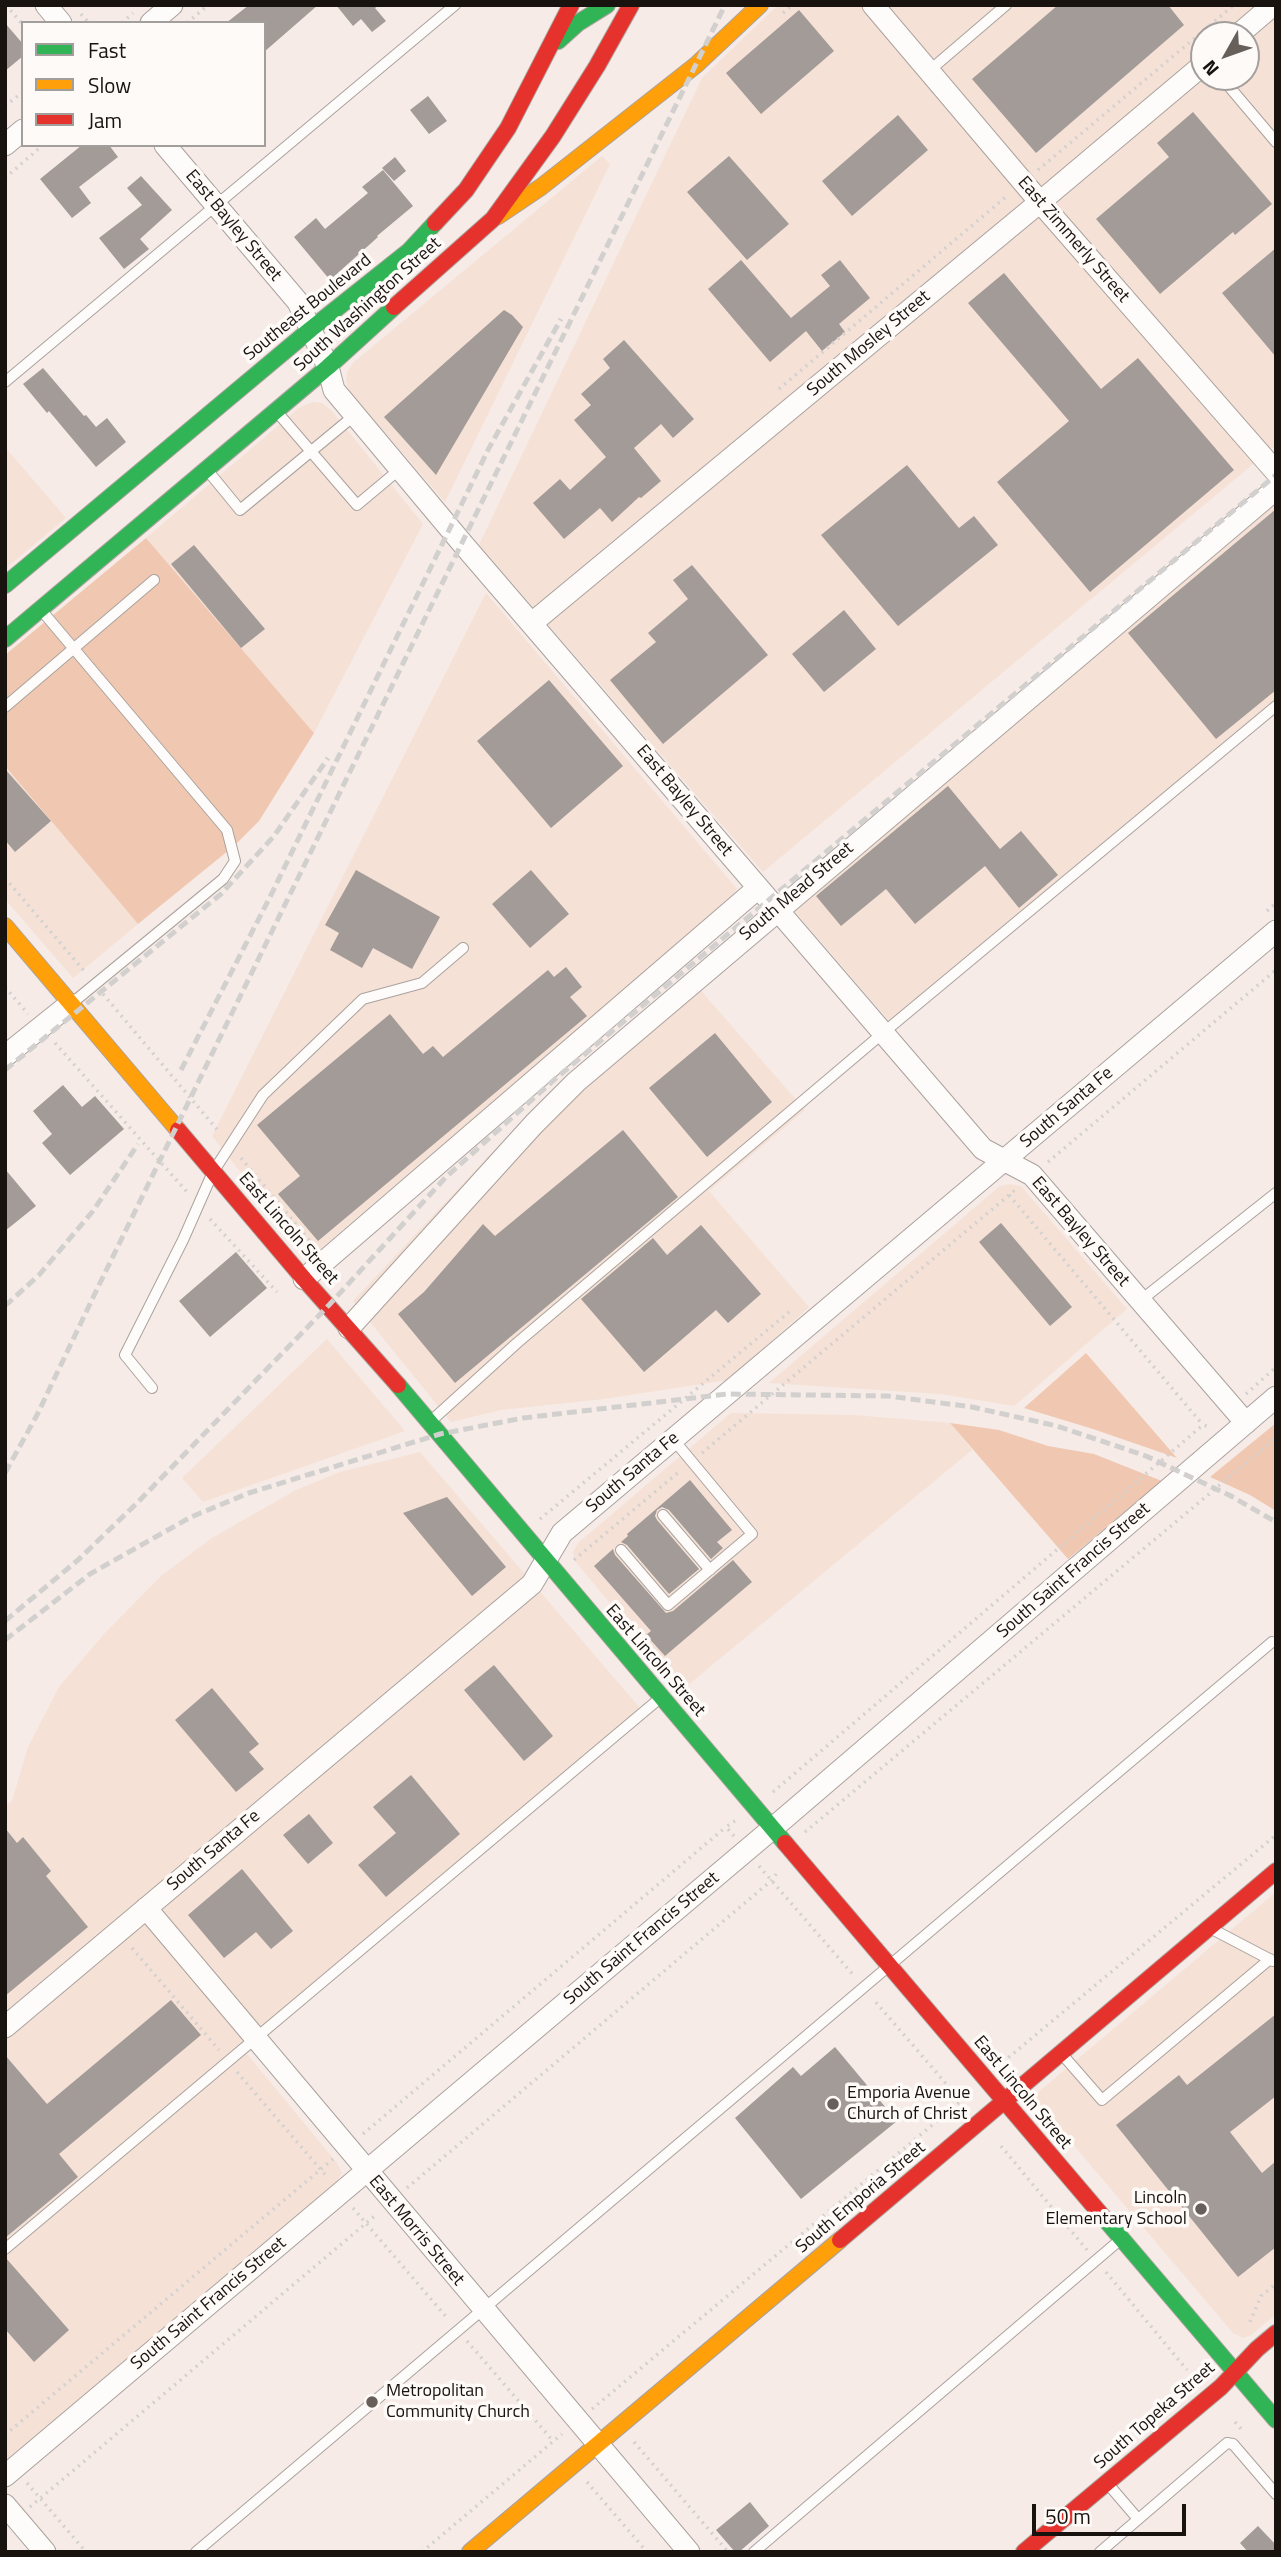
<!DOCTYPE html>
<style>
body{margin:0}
#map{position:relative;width:1281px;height:2557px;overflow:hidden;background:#f6ebe6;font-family:"Titillium Web",sans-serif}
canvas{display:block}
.frame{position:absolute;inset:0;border:7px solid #19130f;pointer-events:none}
.legend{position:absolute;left:21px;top:21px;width:245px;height:126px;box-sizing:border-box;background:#fefaf8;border:2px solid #a29e9b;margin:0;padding:9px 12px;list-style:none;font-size:21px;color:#19130f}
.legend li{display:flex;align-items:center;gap:14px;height:35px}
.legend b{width:35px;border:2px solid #a29e9b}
.north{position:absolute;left:1190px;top:21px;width:70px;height:70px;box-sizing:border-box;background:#fefaf8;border:2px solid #a29e9b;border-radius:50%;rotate:230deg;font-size:19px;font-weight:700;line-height:28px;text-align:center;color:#19130f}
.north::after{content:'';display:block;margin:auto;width:24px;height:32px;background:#665f5a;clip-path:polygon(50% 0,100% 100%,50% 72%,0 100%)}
.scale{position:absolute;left:1032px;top:2504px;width:154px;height:32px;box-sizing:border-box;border:4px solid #19130f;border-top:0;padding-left:9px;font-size:21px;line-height:24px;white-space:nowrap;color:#19130f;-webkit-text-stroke:5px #fefaf8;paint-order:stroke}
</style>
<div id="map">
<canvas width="1281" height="2557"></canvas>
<div class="frame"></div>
<ul class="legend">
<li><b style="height:9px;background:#30b455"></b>Fast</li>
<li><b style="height:9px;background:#ff9f0a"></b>Slow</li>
<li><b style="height:9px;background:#e5322d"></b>Jam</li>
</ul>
<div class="north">N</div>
<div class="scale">50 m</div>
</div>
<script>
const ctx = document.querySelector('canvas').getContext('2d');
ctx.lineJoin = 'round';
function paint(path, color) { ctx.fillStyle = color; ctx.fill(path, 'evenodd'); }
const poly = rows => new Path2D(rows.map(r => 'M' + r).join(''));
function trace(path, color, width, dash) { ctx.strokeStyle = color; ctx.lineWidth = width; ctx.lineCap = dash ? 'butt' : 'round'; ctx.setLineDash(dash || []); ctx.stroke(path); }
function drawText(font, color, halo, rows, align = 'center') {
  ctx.font = font + ' "Titillium Web",sans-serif'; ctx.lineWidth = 7; ctx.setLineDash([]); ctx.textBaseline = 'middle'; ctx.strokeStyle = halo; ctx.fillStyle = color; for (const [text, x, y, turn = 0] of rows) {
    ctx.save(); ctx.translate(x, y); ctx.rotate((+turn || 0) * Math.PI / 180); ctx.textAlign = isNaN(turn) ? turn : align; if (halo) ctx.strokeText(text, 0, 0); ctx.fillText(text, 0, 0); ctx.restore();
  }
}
paint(poly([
 [778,5,1276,5,1276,445,763,872,479,545,702,78],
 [1204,35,1246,35,1246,77,1204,77],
 [602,156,610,164,445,502,350,392,346,381,347,372,354,362],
 [312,402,322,403,332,411,423,524,314,733,146,538,299,408],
 [5,447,66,518,5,569],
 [1276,503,1276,713,895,1028,792,908],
 [486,593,737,889,731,898,319,1250,309,1253,299,1246,212,1136],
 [5,766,138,924,73,978,5,899],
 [689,977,805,1110,709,1191,809,1307,728,1380,604,1399,501,1410,451,1422,353,1301,534,1108],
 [1009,1184,1021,1186,1127,1309,1014,1406,941,1394,769,1383,1000,1186],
 [327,1339,405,1431,203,1502,182,1478],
 [731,1413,853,1415,950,1423,972,1450,682,1690,575,1561,573,1552,578,1543],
 [420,1452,640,1708,247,2054,337,2163,342,2173,337,2181,5,2463,5,1806,12,1801,28,1747,59,1687,104,1634,162,1575,212,1538,296,1490,340,1472],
 [1276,1892,1276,2314,1251,2335,1243,2338,1233,2333,1038,2103,1035,2095]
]), '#f5e1d6');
paint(poly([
 [146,538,314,733,259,821,234,846,138,924,5,766,5,655],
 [1086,1353,1177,1458,1093,1429,1024,1408],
 [950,1423,999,1430,1048,1446,1094,1454,1162,1481,1068,1559],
 [1276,1423,1276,1511,1250,1495,1210,1477]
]), '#f0c8b2');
paint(poly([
 [249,5,318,5,264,52,264,23,226,23],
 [336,5,379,5,375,8,386,21,372,32,361,19,353,26],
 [1058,5,1168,5,1184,25,1036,153,972,79],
 [799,10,834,51,761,114,726,73],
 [5,23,23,44,23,56,5,71],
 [428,96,447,121,429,134,410,110],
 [1193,112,1272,204,1235,235,1233,232,1160,294,1096,219,1169,157,1157,143],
 [898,115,928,150,852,216,822,181],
 [82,145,109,145,118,157,79,187,91,203,72,218,40,179],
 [729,156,789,224,747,260,687,192],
 [395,157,406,171,394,181,382,168],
 [383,170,413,206,377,236,378,237,330,280,294,237,316,218,325,229,368,193,362,187],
 [141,176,172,210,140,239,149,249,124,269,99,238,142,205,127,188],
 [1276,248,1276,357,1222,293],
 [741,260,791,318,830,286,821,275,840,260,870,298,839,324,845,332,822,351,806,331,770,362,708,289],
 [1004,273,1101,389,1138,358,1234,470,1090,592,997,482,1069,421,968,303],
 [504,310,512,315,523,327,436,475,384,417],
 [624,340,694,419,673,438,661,424,634,448,661,481,641,498,639,497,612,522,600,508,564,539,533,503,560,479,570,490,606,457,574,420,591,405,581,394,610,368,603,359],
 [43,368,84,416,86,415,96,427,107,418,126,442,96,467,49,411,47,413,23,384],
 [907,465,959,528,974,516,998,545,898,626,821,535],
 [1276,509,1276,690,1216,739,1128,633],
 [194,545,265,629,241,648,171,564],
 [692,565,768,655,663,744,610,680,656,642,648,633,688,599,673,580],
 [844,610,876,649,824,692,792,654],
 [549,680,623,766,551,828,477,741],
 [5,769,51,821,15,852,5,840],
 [948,786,1000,849,1021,831,1058,875,1019,908,985,866,915,924,886,889,841,926,816,896],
 [356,870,440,917,412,969,373,948,362,968,330,950,339,933,325,925],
 [531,870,569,914,530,948,492,904],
 [566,967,582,987,570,997,587,1016,318,1241,278,1194,300,1176,257,1125,390,1014,423,1054,433,1046,443,1057,548,970,554,977],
 [715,1033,772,1102,707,1157,649,1088],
 [63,1085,82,1107,95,1096,124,1129,70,1175,42,1143,52,1134,33,1111],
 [623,1130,678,1197,455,1383,398,1314,424,1292,483,1224,495,1236],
 [5,1169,36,1206,5,1231],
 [1001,1223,1072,1307,1050,1326,979,1242],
 [701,1225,761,1294,728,1323,716,1310,644,1372,581,1299,653,1238,667,1255],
 [236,1252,267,1288,210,1337,179,1301],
 [690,1480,732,1530,717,1542,723,1548,711,1559,669,1510,662,1507,657,1510,655,1516,657,1520,699,1569,669,1594,627,1545,621,1542,628,1536,627,1534],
 [447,1497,506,1567,472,1596,403,1513],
 [613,1549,615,1555,666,1613,673,1611,733,1560,752,1582,665,1656,646,1635,651,1631,594,1566],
 [494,1665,553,1736,524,1761,464,1690],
 [212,1688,259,1744,249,1752,264,1769,236,1792,175,1720],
 [411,1775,460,1834,386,1897,358,1865,396,1833,373,1807],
 [309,1814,333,1843,308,1864,283,1835],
 [5,1828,17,1843,23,1837,51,1871,46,1876,88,1927,5,1996],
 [242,1869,293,1931,271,1949,256,1932,224,1958,188,1915],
 [171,2000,201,2035,59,2154,78,2177,5,2238,5,2055,47,2104],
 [1276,2014,1276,2096,1230,2132,1262,2173,1276,2161,1276,2247,1238,2277,1116,2125,1179,2075,1187,2085],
 [835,2047,897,2121,801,2199,735,2118,793,2067,801,2076],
 [5,2257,69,2330,34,2362,5,2329],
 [750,2502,769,2526,739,2552,735,2552,716,2530],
 [1258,2526,1276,2545,1276,2552,1248,2552,1240,2543]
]), '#a39b97');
const lane = poly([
 [929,71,1006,5],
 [1221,77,1276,142],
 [5,382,455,5],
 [277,412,357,505,400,469],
 [208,471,240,510,355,415],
 [42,611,227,830,235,861,223,879,71,1004],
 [5,707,154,580],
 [1140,1301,1276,1193],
 [152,1388,125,1355,183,1240,213,1172,263,1095,363,999,422,983,463,948],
 [431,1421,517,1343,883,1033,1276,706],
 [663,1515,710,1570],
 [621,1550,668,1605,752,1534,673,1439],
 [1210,1928,1273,1961],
 [1061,2053,1102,2100,1270,1959],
 [5,2249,659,1699],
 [1108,2484,1138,2519],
 [196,2552,1272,1642],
 [754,2552,1121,2239],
 [1100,2552,1227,2443,1233,2444,1276,2494]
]);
const street = poly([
 [46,5,61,23],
 [873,5,1040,202,1276,472],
 [151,23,172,5],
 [1238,35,1273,5],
 [5,145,23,130],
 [165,145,298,302,328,367,334,390,462,543,983,1149,1032,1175,1246,1423],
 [532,623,1040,202,1204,64],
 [5,1056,70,1004],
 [304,1279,758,888],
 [349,1328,534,1124,576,1082,1276,489],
 [146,1908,689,2552],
 [5,2027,532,1584,562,1533,1276,931],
 [5,2476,773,1828,1276,1397],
 [5,2505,45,2552]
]);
const fast = poly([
 [558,41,578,23,607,5],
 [5,585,311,329,409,251,435,223],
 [5,639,328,367,394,307],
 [398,1385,785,1843],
 [1104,2218,1276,2420]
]);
const slow = poly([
 [498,216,541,187,696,65,760,5],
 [5,926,178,1130],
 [470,2552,840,2240]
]);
const jam = poly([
 [435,223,466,190,508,128,571,5],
 [394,307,493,219,553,136,597,66,631,5],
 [178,1130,304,1279,398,1385],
 [785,1843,1104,2218],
 [840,2240,1276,1871],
 [1024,2552,1221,2387,1257,2349,1276,2333]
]);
trace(lane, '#aaa29d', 12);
trace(street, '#aaa29d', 23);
trace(fast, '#aaa29d', 18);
trace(slow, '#aaa29d', 18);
trace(jam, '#aaa29d', 18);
trace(poly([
 [6,5,23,25],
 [783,13,792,5],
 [81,14,89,23],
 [122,23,133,13],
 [187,23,208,5],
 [5,106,23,92],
 [1038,170,1234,5],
 [5,178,43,145],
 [779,389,1008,195],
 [5,878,85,972],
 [1267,911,1276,903],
 [5,987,28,1014],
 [103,994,220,1133],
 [55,1043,187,1192],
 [241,1158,314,1246],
 [1048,1162,1276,970],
 [1009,1195,1203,1425],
 [210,1219,277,1292],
 [1246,1394,1276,1367],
 [702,1453,1015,1190],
 [540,1519,789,1312],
 [574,1560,680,1471],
 [773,1792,1203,1425,1210,1427],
 [805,1832,1276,1438],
 [734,1836,726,1827,736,1820],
 [759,1866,855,1977],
 [132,1948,219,2050],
 [1003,2062,1276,1835],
 [237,2072,328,2178],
 [363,2134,726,1827],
 [1001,2146,1087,2250],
 [407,2188,772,1880,779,1870],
 [353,2208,448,2319],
 [1106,2272,1187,2370],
 [1250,2322,1261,2296,1276,2284],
 [467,2341,553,2441],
 [592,2409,961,2101,873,1999],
 [1235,2422,1243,2431],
 [5,2435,333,2159],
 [634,2442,728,2552],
 [587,2482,647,2552],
 [27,2483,86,2552],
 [30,2507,377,2214],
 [5,2547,9,2552],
 [422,2552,562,2434]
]), '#d3d1cf', 3.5, [2, 5]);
trace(lane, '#fefcfb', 10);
trace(street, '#fefcfb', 21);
trace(fast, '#30b455', 16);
trace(slow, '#ff9f0a', 16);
trace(jam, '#e5322d', 16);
trace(poly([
 [5,1070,221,894,274,836,328,758],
 [181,1070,270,897,489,448,561,319],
 [5,1306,39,1275,93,1211,138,1144],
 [5,1473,37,1415,99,1285,725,5],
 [5,1621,78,1560,138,1502,329,1305,446,1177,555,1079,1276,475],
 [5,1640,90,1574,191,1517,249,1493,440,1434,523,1418,727,1394,888,1396,972,1407,1057,1426,1146,1456,1231,1496,1276,1522]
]), '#d2d0ce', 5, [10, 5]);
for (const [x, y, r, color] of [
 [833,2104,7,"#665f5a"],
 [1201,2209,7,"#665f5a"],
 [372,2402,7,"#665f5a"]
]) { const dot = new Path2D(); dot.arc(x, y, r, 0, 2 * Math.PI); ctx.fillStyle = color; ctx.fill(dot); trace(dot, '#fefaf8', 2.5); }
drawText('18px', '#19130f', '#fefaf8', [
 ["East Bayley Street",233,226,50],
 ["East Zimmerly Street",1073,240,49],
 ["South Washington Street",368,305,-42],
 ["Southeast Boulevard",308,308,-39],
 ["South Mosley Street",869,344,-40],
 ["East Bayley Street",684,801,50],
 ["South Mead Street",797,892,-40],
 ["South Santa Fe",1067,1108,-40],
 ["East Lincoln Street",288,1229,49],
 ["East Bayley Street",1080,1232,49],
 ["South Santa Fe",633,1473,-40],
 ["South Saint Francis Street",1074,1571,-41],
 ["East Lincoln Street",655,1661,49],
 ["South Santa Fe",214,1851,-40],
 ["South Saint Francis Street",642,1939,-40],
 ["East Lincoln Street",1022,2093,50],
 ["South Emporia Street",861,2198,-40],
 ["East Morris Street",416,2231,50],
 ["South Saint Francis Street",209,2304,-40],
 ["South Topeka Street",1155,2416,-41]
]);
drawText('18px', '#19130f', '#fefaf8', [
 ["Emporia Avenue",847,2094],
 ["Church of Christ",847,2115],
 ["Lincoln",1187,2199,"right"],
 ["Elementary School",1187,2220,"right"],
 ["Metropolitan",386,2392],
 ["Community Church",386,2413]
], 'left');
</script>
